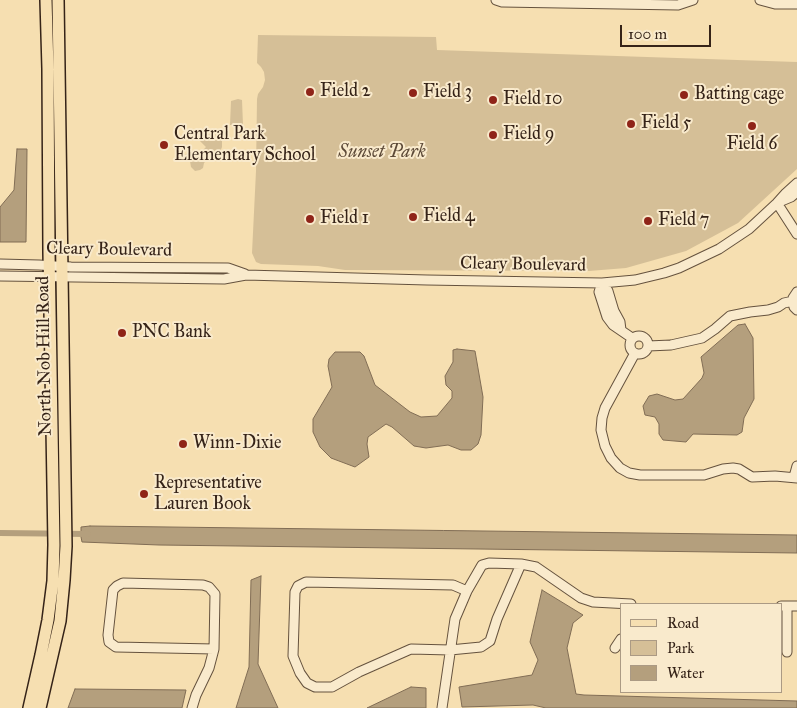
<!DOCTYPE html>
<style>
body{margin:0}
#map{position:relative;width:797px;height:708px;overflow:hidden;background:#f6dfb1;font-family:"IM FELL Great Primer",serif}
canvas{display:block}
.legend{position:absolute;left:620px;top:603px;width:162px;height:90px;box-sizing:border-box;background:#f9eacc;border:1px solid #ab9a84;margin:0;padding:6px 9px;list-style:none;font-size:15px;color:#352318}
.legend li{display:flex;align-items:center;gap:10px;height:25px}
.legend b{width:25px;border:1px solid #ab9a84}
.scale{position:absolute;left:620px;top:25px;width:91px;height:22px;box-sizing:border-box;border:2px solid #352318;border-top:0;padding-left:6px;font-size:15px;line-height:18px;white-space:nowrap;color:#352318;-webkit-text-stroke:4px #f9eacc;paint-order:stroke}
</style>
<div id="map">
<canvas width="797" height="708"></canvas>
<ul class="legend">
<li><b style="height:6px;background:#f6dfb1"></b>Road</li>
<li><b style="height:14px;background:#d5bf97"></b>Park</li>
<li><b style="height:14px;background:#b49f7d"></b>Water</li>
</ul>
<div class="scale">100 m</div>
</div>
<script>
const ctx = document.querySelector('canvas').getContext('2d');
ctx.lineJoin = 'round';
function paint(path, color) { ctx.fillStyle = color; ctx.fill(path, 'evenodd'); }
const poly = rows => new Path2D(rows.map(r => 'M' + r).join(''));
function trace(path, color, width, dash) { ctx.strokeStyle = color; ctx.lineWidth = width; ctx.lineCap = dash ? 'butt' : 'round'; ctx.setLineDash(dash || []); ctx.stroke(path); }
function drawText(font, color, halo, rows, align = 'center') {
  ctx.font = font + ' "IM FELL Great Primer",serif'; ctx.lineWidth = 4; ctx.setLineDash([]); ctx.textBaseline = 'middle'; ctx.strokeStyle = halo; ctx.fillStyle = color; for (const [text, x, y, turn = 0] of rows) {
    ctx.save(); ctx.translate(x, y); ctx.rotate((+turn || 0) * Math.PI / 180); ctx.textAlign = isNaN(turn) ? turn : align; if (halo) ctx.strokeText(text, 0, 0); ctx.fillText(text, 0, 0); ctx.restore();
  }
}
paint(poly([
 [258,35,436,37,437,50,797,62,797,169,738,223,686,251,626,268,589,271,345,270,318,266,261,264,256,262,252,253,256,171,257,99,258,94,263,87,265,80,264,72,261,67,257,63],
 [238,99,242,100,243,125,230,125,231,101],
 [205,134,222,135,222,147,220,152,212,155,204,163,203,168,200,170,195,171,191,167,190,161,184,156,190,150,197,156,206,147,199,140]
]), '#d5bf97');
const water = poly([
 [17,149,27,149,26,242,0,242,0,207,14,190,17,149],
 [745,324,753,338,754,399,744,418,742,432,737,435,693,434,686,442,663,440,659,434,659,424,655,417,645,415,643,406,649,396,657,394,675,400,683,399,702,378,704,373,701,357,738,325,745,324],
 [457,349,475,351,483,397,481,435,478,444,471,450,461,450,448,445,426,448,414,446,392,427,386,424,368,437,367,444,369,457,355,467,331,458,320,447,313,432,313,419,332,387,328,366,329,359,335,352,360,352,364,356,375,385,410,412,421,417,437,416,452,398,452,391,446,385,445,376,453,362,453,350,457,349],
 [90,526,797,535,797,553,159,545,82,542,81,537,81,527,90,526],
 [261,576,258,664,278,708,236,708,249,667,251,580,261,576],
 [542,590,583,615,573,623,567,648,576,694,584,695,797,701,797,708,546,708,533,705,462,707,459,687,532,675,538,660,530,642,542,590],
 [411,687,426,688,426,708,367,708,411,687],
 [75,689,186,690,182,708,68,708,75,689]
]);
paint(water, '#b49f7d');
trace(water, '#816d55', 1);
trace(poly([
 [0,533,88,534]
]), '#b49f7d', 6);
const minor = poly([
 [496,0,502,2,678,5,693,0],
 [760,0,775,4,797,4],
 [779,202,791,197,797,192],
 [777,203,797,234],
 [0,264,39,265,71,267,228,268,245,274],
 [0,276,224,279,246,275,427,280,602,283,635,280,664,273,679,268,719,249,749,229,777,203,786,193,797,183],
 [602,283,599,292,607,317,613,325,632,338],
 [602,283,608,291,614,311,620,322,621,330],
 [797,292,793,298,793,301,794,307,797,310],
 '630 345a9 9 0 1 1 18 0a9 9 0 1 1-18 0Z',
 [648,346,671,345,702,338,715,329,730,316,750,312,768,310,778,307,784,303,793,301],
 [635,353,605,408,602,418,601,430,605,446,611,458,620,468,629,473,640,475,704,475,723,469,733,468,739,469,752,477,775,476,797,478],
 [794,477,797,466],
 [521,564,497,619,490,641,481,647,450,650,411,649,359,672,332,687,315,687,307,683,300,673,293,656,295,592,298,586,306,582,453,585,467,591,482,565,489,563,521,564,536,567,581,598,593,602,631,604],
 [781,606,797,606],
 [787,606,787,652],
 [615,648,621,639],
 [192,708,196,695,209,668,214,649,215,594,209,587,203,585,123,583,117,586,113,590,108,635,109,642,116,647,214,649],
 [442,708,455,619,467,591]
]);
const major = poly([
 [29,708,41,655,48,620,53,581,54,545,49,252,48,69,46,0],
 [40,708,60,621,64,580,66,546,58,0]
]);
trace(minor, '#65523e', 11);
trace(major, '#352318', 14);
trace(minor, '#f9eacc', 9);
trace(major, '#f6dfb1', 11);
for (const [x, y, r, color] of [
 [310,92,5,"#8f2418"],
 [413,93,5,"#8f2418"],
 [684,95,5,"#8f2418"],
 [493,100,5,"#8f2418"],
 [631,124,5,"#8f2418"],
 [752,126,5,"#8f2418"],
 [493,135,5,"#8f2418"],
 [164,145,5,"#8f2418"],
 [413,217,5,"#8f2418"],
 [310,219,5,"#8f2418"],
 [648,221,5,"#8f2418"],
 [122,333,5,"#8f2418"],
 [183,444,5,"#8f2418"],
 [144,494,5,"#8f2418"]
]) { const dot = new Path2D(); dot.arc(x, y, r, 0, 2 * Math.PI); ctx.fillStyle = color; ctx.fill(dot); trace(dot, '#f9eacc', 2); }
drawText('18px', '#352318', '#f9eacc', [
 ["Field 2",320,92],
 ["Field 3",423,93],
 ["Batting cage",694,95],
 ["Field 10",503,100],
 ["Field 5",641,124],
 ["Central Park",174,135],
 ["Elementary School",174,156],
 ["Field 9",503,135],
 ["Field 6",752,145,"center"],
 ["Field 4",423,217],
 ["Field 1",320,219],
 ["Field 7",658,221],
 ["PNC Bank",132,333],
 ["Winn-Dixie",193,444],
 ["Representative",154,484],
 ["Lauren Book",154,505]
], 'left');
drawText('italic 18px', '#5d4a38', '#f9eacc', [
 ["Sunset Park",382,153]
]);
drawText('18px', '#352318', '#f9eacc', [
 ["Cleary Boulevard",109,250,1],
 ["Cleary Boulevard",523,265,1],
 ["North Nob Hill Road",45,356,-91]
]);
</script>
